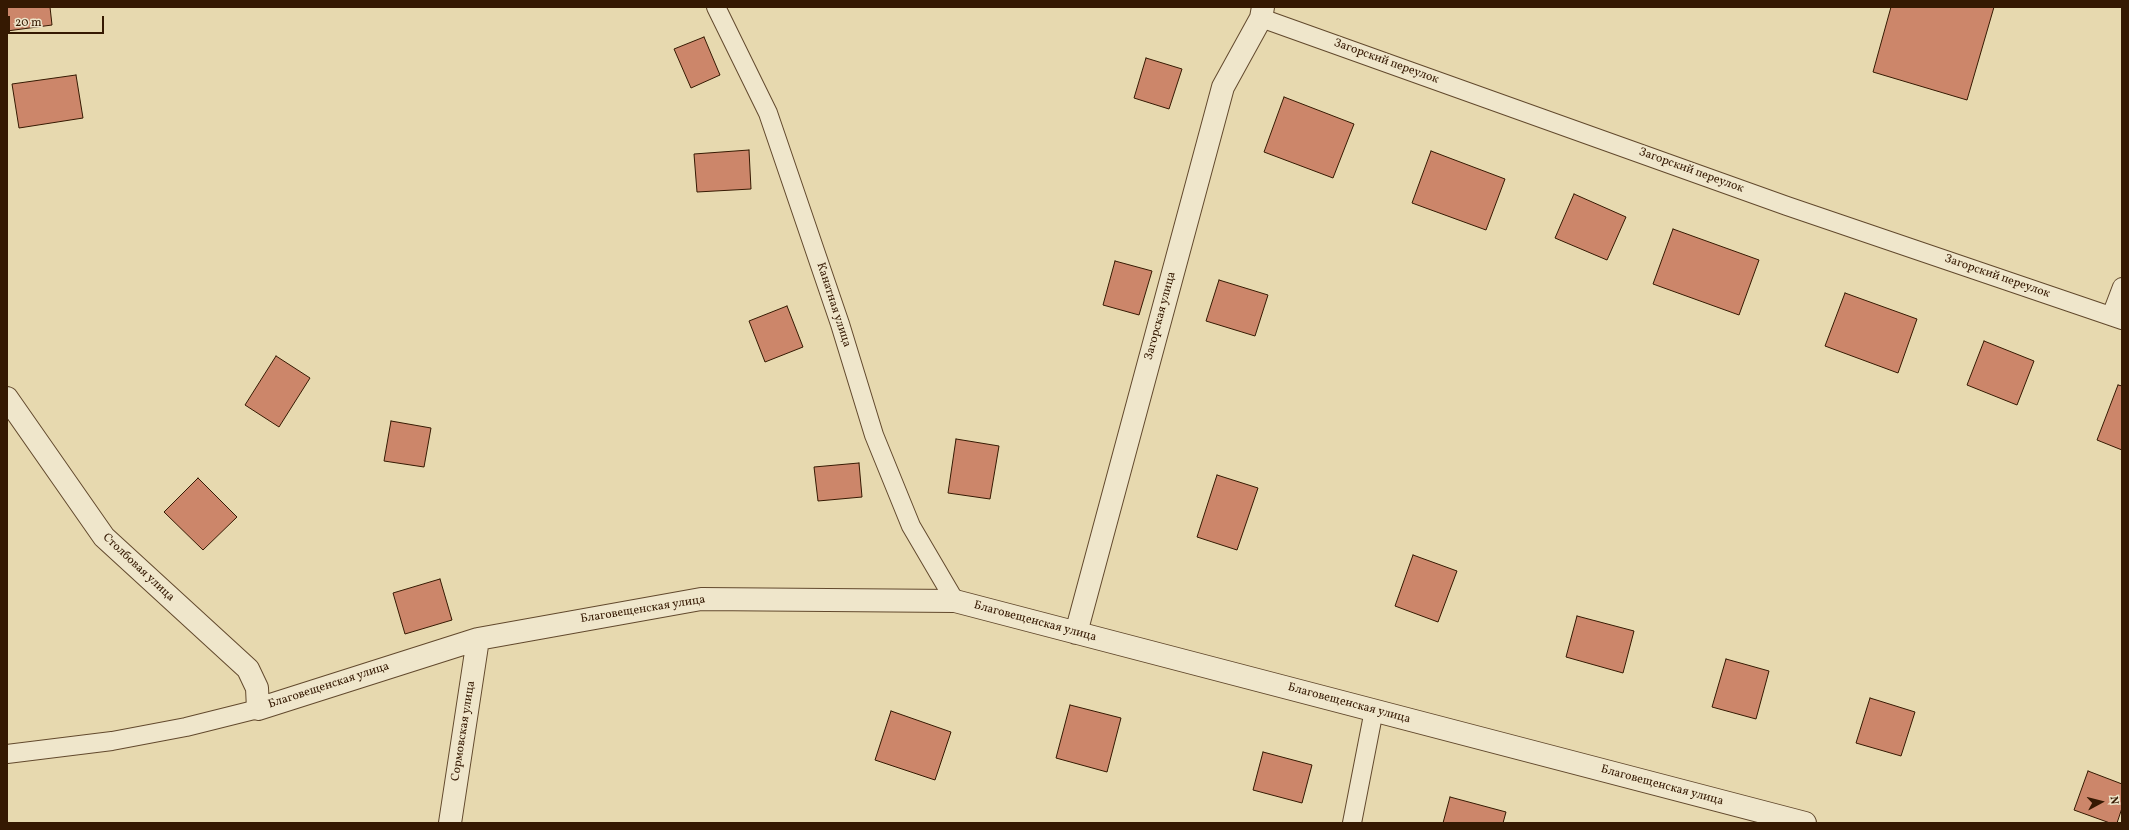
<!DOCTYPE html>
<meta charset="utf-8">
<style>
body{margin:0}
#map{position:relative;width:2129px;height:830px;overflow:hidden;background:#e7d9af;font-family:Vollkorn,serif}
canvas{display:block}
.frame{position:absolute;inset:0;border:8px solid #351902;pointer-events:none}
.north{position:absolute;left:2081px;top:782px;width:40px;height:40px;-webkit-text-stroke:3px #efe6cb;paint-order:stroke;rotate:83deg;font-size:11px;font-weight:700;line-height:16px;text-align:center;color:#351902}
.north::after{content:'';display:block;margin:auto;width:14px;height:18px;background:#351902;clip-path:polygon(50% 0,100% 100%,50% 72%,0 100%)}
.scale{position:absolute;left:8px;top:16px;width:96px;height:18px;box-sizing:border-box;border:2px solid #351902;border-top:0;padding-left:5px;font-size:12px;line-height:14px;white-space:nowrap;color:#351902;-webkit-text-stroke:3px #efe6cb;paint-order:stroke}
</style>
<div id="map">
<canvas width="2129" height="830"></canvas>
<div class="frame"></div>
<div class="north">N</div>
<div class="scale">20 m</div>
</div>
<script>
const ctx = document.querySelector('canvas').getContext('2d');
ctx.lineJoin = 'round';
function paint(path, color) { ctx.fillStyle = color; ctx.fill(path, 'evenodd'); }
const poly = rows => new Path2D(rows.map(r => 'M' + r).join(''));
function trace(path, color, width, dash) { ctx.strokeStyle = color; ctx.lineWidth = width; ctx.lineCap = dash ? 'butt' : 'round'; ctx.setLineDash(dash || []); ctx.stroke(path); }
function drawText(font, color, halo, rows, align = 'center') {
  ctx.font = font + ' Vollkorn,serif'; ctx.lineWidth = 4; ctx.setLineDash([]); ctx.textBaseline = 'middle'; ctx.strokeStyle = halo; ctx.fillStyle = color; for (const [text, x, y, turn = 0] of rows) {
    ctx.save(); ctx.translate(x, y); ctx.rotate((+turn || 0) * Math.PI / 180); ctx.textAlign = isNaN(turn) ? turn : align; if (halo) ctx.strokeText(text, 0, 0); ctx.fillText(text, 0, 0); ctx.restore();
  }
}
const building = poly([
 [7,7,50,7,52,25,7,31,7,7],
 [1891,7,1994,7,1967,100,1873,72,1891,7],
 [704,37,720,75,691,88,674,49,704,37],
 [1146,58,1182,69,1169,109,1134,98,1146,58],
 [76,75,83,118,19,128,12,84,76,75],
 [1284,97,1354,124,1333,178,1264,152,1284,97],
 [749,150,751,189,697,192,694,154,749,150],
 [1431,151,1505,179,1486,230,1412,203,1431,151],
 [1574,194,1626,217,1607,260,1555,238,1574,194],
 [1673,229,1759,260,1739,315,1653,284,1673,229],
 [1115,261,1152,271,1139,315,1103,305,1115,261],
 [1219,280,1268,295,1255,336,1206,321,1219,280],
 [1845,293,1917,319,1898,373,1825,346,1845,293],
 [787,306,803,347,765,362,749,321,787,306],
 [1984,341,2034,361,2017,405,1967,385,1984,341],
 [276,356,310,378,279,427,245,405,276,356],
 [2118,385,2122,386,2122,450,2097,440,2118,385],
 [391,421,431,428,424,467,384,461,391,421],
 [956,439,999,446,990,499,948,493,956,439],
 [859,463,862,497,818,501,814,467,859,463],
 [1217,475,1258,488,1237,550,1197,537,1217,475],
 [198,478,237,517,203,550,164,512,198,478],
 [1413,555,1457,571,1438,622,1395,606,1413,555],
 [440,579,452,620,405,634,393,593,440,579],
 [1577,616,1634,631,1623,673,1566,657,1577,616],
 [1726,659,1769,671,1756,719,1712,707,1726,659],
 [1870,698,1915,712,1901,756,1856,743,1870,698],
 [1070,705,1121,718,1107,772,1056,758,1070,705],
 [891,711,951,732,935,780,875,760,891,711],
 [1263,752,1312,765,1302,803,1253,790,1263,752],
 [2088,771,2122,784,2122,808,2117,823,2110,823,2074,810,2088,771],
 [1450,797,1506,812,1503,823,1443,823,1450,797]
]);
paint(building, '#cc866a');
trace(building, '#351902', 1);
const service = poly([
 [716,7,768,113,840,324,874,435,911,526,955,601],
 [1261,18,1787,206,2122,320],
 [2111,316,2122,287],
 [7,754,112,741,186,727,258,709],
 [1352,823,1374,710]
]);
const minor = poly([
 [7,398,104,537,248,669,257,688,258,709,478,639,701,599,955,601,1805,823],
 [1076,633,1223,87,1261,18,1263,7],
 [450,823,478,639]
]);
trace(service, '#62492d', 20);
trace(minor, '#62492d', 24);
trace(service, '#efe6cb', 18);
trace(minor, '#efe6cb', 22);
drawText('12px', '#351902', '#efe6cb', [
 ["Загорский переулок",1386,62,20],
 ["Загорский переулок",1691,171,20],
 ["Загорский переулок",1997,277,19],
 ["Канатная улица",833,305,72],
 ["Загорская улица",1161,316,-75],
 ["Столбовая улица",138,568,43],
 ["Благовещенская улица",643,610,-9],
 ["Благовещенская улица",1035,622,15],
 ["Благовещенская улица",329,686,-18],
 ["Благовещенская улица",1349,704,15],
 ["Сормовская улица",464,731,-81],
 ["Благовещенская улица",1662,786,15]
]);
</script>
